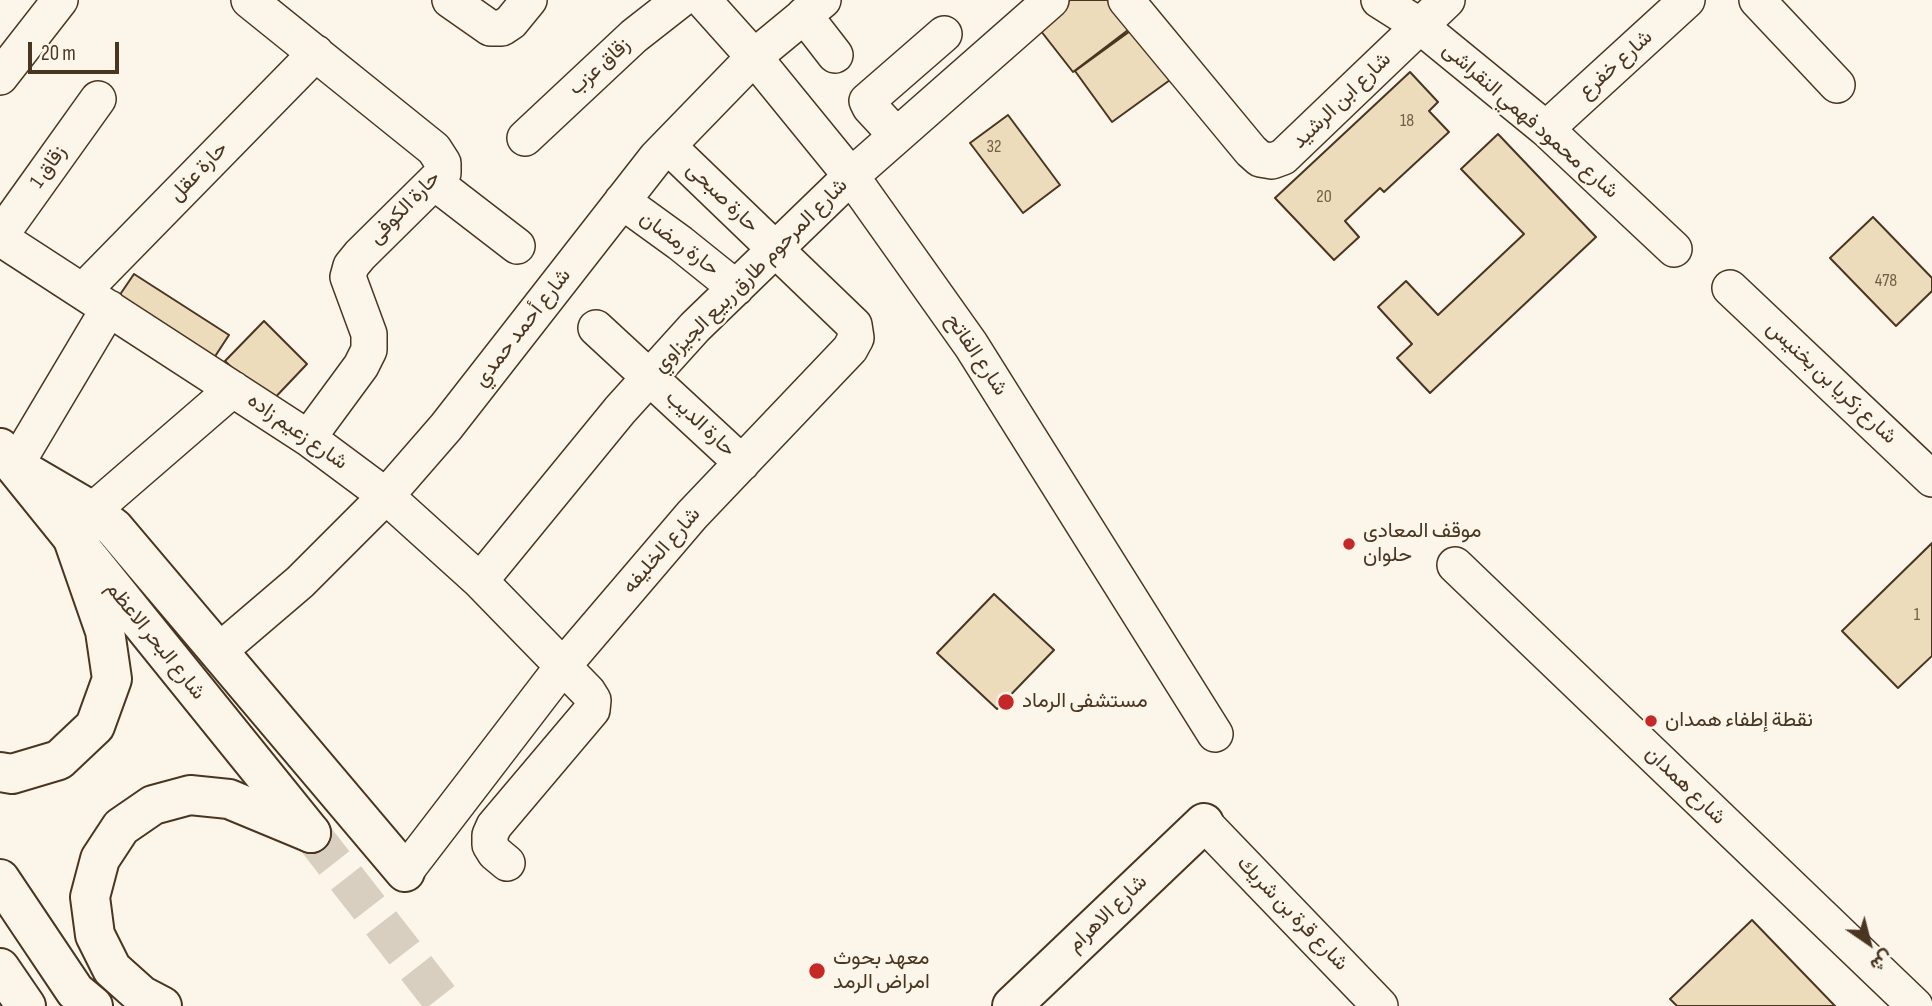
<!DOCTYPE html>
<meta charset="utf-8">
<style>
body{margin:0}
#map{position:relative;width:1932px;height:1006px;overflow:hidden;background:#fbf6e9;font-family:"Sofia Sans Condensed",Vazirmatn,sans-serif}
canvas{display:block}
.north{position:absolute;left:1834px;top:908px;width:70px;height:70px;-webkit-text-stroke:5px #fbf6e9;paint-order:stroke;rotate:145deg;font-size:19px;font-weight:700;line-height:28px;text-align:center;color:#4a3520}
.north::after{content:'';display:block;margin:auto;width:24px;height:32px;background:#4a3520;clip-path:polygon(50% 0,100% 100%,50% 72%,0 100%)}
.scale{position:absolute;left:28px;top:42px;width:91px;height:32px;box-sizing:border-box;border:4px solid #4a3520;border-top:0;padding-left:9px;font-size:21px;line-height:24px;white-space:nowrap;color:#4a3520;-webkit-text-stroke:5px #fbf6e9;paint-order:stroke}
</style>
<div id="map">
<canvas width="1932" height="1006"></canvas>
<div class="north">ش</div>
<div class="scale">20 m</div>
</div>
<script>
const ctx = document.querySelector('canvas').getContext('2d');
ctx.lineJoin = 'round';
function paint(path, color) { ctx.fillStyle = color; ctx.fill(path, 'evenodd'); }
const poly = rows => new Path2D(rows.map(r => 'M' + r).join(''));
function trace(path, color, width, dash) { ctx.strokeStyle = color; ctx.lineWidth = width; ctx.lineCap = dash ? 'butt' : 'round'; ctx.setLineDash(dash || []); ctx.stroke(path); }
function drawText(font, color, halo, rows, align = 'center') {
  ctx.font = font + ' "Sofia Sans Condensed",Vazirmatn,sans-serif'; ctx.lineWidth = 5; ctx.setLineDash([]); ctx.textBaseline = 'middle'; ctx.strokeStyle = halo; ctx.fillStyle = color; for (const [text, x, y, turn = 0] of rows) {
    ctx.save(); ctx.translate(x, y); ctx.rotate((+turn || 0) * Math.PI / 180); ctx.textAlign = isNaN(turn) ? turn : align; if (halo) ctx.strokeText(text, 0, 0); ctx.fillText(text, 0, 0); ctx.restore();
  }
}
const building = poly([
 [1070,0,1111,0,1132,27,1073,72,1037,26,1070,0],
 [1133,29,1170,80,1112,122,1075,71,1133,29],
 [1410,72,1438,102,1429,111,1449,132,1384,192,1380,188,1345,221,1359,237,1334,260,1275,198,1410,72],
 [1008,115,1060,185,1023,213,970,143,1008,115],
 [1498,134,1596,237,1430,393,1397,358,1412,344,1378,307,1406,281,1438,315,1524,234,1461,169,1498,134],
 [1873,217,1932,278,1932,291,1896,326,1830,258,1873,217],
 [134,274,229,335,212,361,117,299,134,274],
 [264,321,307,364,269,404,225,361,264,321],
 [1932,543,1932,656,1898,688,1842,631,1932,543],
 [994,594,1054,650,997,709,937,653,994,594],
 [1752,920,1835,1006,1677,1006,1670,999,1752,920]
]);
paint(building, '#ecdcbc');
trace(building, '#4a3520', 2);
trace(poly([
 [311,833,446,1006]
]), '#d8cfc1', 38, [38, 19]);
const minor = poly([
 [249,0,434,149,443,163,443,173,360,255,351,266,348,277,369,334,369,350,361,366,308,438],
 [450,0,490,28,502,28,511,22,529,0],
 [703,0,754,57,851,176,971,345,1215,734],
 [1126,0,1251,151,1260,159,1272,161,1283,157,1447,0],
 [1379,0,1420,26,1546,129,1674,249],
 [1757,0,1837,85],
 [804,15,835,55],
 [0,77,60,0],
 [1546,129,1687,0],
 [896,135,870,107,867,101,944,34],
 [525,138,634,36,680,0],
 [434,182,517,246],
 [622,201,680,243,736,288],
 [0,236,98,99],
 [0,238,308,438,386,496,480,581,588,692,593,700,592,710,494,826,490,835,490,845,495,853,507,863],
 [1730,288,1932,479],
 [83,291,316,53],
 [596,328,742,463],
 [15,466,109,308],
 [92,511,233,389],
 [1455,565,1915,1006],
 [480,581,620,410,695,327,851,176,1051,0],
 [218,652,300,582,386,496,446,427,656,158,754,57,823,0],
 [1204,823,1380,1006],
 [405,872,563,666,692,515,850,349,856,338,854,325,668,146]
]);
const major = poly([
 [0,448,311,833],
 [0,968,26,1006]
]);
const highway = poly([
 [15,466,92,511,114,528,405,872],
 [0,772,12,774,59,760,95,726,112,679,105,631,73,539],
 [0,879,75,991,93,1006],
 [162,1006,141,995,112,969,95,935,90,897,100,859,121,827,153,805,190,795,229,799,311,833],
 [1012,1006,1204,823]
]);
trace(minor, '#4a3520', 38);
trace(major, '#4a3520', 42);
trace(highway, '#4a3520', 42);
trace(minor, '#fbf6e9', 35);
trace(major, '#fbf6e9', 38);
trace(highway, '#fbf6e9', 38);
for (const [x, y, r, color] of [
 [1349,544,7,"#c62828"],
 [1006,702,9,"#c62828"],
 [1651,721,7,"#c62828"],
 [817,971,9,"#c62828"]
]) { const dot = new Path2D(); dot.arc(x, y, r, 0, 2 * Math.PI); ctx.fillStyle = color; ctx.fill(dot); trace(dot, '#fbf6e9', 2.5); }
drawText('18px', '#725f47', null, [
 ["18",1407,121],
 ["32",994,147],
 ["20",1324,197],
 ["478",1886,281],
 ["1",1917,615]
]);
drawText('21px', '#4a3520', '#fbf6e9', [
 ["شارع خفرع",1616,65,-42],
 ["زقاق عزب",600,67,-42],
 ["شارع ابن الرشيد",1342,101,-44],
 ["شارع محمود فهمي النقراشى",1530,121,41],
 ["زقاق 1",49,167,-55],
 ["حارة عقل",199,172,-46],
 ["حارة صبحى",722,198,44],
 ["حارة الكوفى",405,208,-46],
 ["حارة رمضان",679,244,37],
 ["شارع المرحوم طارق ربيع الجيزاوي",751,276,-45],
 ["شارع أحمد حمدي",523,328,-52],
 ["شارع الفاتح",976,355,56],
 ["شارع زكريا بن بخنيس",1831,383,43],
 ["حارة الديب",700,424,43],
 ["شارع زعيم زاده",297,432,35],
 ["شارع الخليفه",662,551,-49],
 ["شارع البحر الاعظم",155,641,51],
 ["شارع همدان",1685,786,44],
 ["شارع الاهرام",1108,914,-44],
 ["شارع قرة بن شريك",1292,914,46]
]);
drawText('21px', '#4a3520', '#fbf6e9', [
 ["موقف المعادى",1363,532],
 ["حلوان",1363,556],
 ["مستشفى الرماد",1022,702],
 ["نقطة إطفاء همدان",1665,721],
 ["معهد بحوث",833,959],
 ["امراض الرمد",833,983]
], 'left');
</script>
